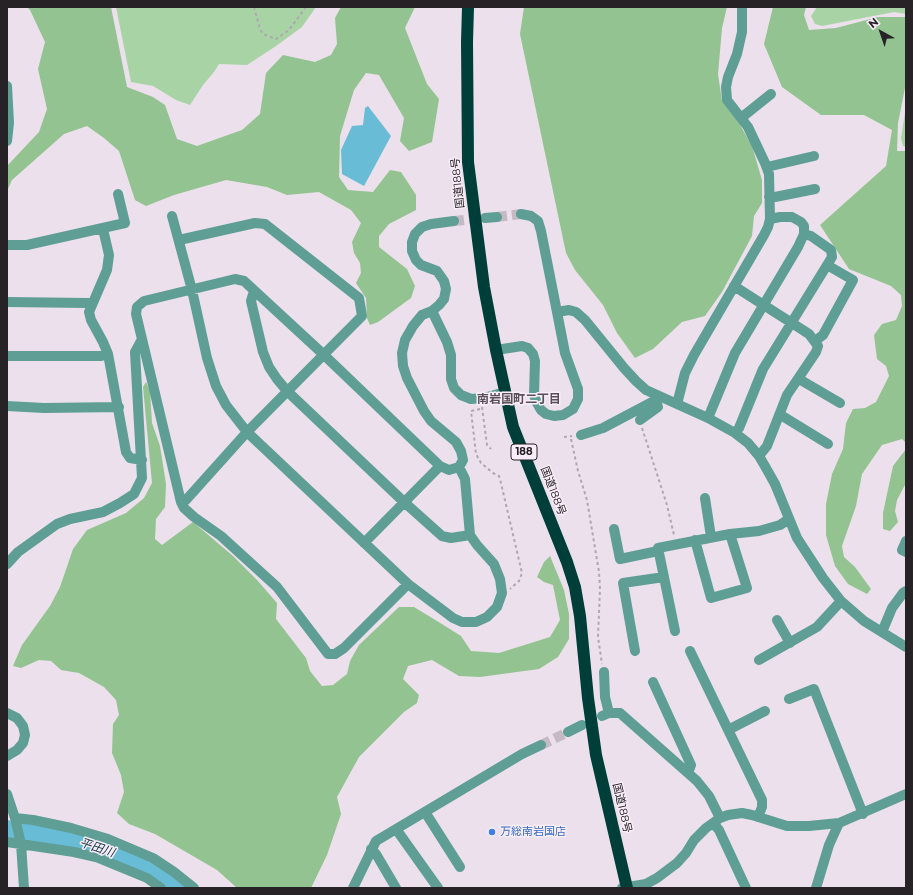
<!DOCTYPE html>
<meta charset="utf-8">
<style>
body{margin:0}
#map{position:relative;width:913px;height:895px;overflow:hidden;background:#ebe0eb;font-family:Montserrat,sans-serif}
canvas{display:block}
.frame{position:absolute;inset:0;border:8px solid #262226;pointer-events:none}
.north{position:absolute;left:861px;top:12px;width:40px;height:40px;-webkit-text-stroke:3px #f8edf8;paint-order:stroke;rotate:320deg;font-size:11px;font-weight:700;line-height:16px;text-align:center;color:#262226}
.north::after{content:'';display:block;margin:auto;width:14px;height:18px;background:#262226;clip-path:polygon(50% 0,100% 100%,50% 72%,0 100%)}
</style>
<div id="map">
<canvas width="913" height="895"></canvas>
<div class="frame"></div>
<div class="north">N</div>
</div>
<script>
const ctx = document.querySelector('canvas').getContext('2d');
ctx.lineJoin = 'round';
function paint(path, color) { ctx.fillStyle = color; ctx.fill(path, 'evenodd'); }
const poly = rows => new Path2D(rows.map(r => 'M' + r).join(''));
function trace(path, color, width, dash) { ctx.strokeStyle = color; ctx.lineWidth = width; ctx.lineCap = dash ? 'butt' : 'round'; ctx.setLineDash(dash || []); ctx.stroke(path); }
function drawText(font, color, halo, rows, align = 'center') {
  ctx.font = font + ' Montserrat,"Noto Sans JP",sans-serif'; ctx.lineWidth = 3; ctx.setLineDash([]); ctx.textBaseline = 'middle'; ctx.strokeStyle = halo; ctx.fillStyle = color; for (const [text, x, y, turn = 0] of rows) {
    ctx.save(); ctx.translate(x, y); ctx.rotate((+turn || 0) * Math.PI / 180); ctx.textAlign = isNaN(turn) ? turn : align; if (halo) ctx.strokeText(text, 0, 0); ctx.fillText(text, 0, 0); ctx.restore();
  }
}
paint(poly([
 [116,7,316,7,302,27,276,46,247,65,219,64,214,72,203,85,190,105,176,100,153,86,131,82],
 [817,7,906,7,906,14,894,12,822,26,815,24,811,16],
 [906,106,906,147,903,146,901,138]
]), '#a8d4a5');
paint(poly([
 [27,7,111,7,127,87,153,97,165,105,177,139,197,146,242,130,260,114,266,73,283,55,315,62,331,55,337,44,335,18,341,7,415,7,405,28,427,84,439,99,432,142,409,151,400,141,404,118,379,75,366,73,354,90,340,136,339,177,348,190,373,192,390,170,401,172,416,195,416,210,389,224,379,236,379,247,407,269,415,286,411,298,378,322,370,325,367,318,366,298,356,283,361,273,360,263,354,253,352,242,361,223,351,210,319,192,287,195,267,187,226,180,174,195,146,206,135,200,119,151,104,138,87,126,64,134,12,180,7,191,7,166,39,132,47,109,38,69,45,42,30,10],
 [524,7,727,7,722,28,718,74,722,101,739,123,752,146,762,180,762,203,754,216,752,236,722,292,705,316,682,322,653,349,635,358,617,333,603,305,575,270,566,253,520,34],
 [773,7,806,7,804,15,809,30,836,28,878,17,906,17,906,83,898,123,897,151,906,151,906,443,902,439,882,445,862,474,856,506,842,546,844,557,855,567,871,589,867,594,848,584,835,566,826,535,826,504,832,474,843,449,846,423,853,409,865,408,876,402,889,376,886,366,877,359,874,335,882,324,896,320,902,306,901,295,891,286,849,269,820,225,886,166,892,130,864,115,821,115,782,87,764,44],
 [146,382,150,391,152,423,160,446,166,484,165,507,156,519,155,539,162,545,193,522,233,556,257,580,277,603,276,619,306,658,310,671,322,686,333,685,347,674,350,661,359,645,399,607,414,607,437,621,461,636,471,651,499,653,550,637,560,620,553,585,544,582,537,577,544,562,550,556,564,590,569,614,569,639,558,657,539,669,480,677,459,676,432,660,408,666,403,679,419,695,417,703,404,712,359,757,337,797,341,814,327,855,311,888,237,888,217,870,155,834,129,824,117,813,124,792,121,775,112,753,113,724,119,715,116,700,104,687,79,673,61,670,51,661,39,660,21,668,13,666,22,645,50,606,60,587,73,549,87,530,126,513,144,498,152,483,143,387],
 [906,449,906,483,897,500,895,511,898,522,890,531,883,529,883,513,893,466]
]), '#93c390');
paint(poly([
 [368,106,391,136,364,186,342,174,341,150,352,126,363,125,365,108]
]), '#69bcd5');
trace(poly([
 [7,829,72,840,110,852,160,873,179,888]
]), '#69bcd5', 18);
trace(poly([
 [497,217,521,214],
 [454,221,482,218],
 [541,745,568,732]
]), '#c4bac4', 10, [10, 5]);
trace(poly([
 [254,7,260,29,263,34,276,39,289,30,306,7],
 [482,407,487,445,491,449],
 [480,409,471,411,476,454,481,463,493,473,499,476,500,479,522,573,519,581,510,589],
 [642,428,667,505,674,535],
 [564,437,572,436],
 [571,439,578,471,587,500,599,572,600,589,598,637,602,664]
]), '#afa6af', 2, [3, 3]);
trace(poly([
 [7,86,9,123,7,141],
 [741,118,771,94],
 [767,167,814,156],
 [769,197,775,197,815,189],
 [521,214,531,216,538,221,541,231,557,312,569,310,576,312,585,320,624,368,636,381,646,390,708,418,735,433,748,443,759,456,766,468,775,484,797,538,823,578,841,601,864,621,906,647],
 [172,216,192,290,207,358,216,386,226,405,247,432,408,584,453,618,462,622,476,622,487,617,497,607,502,593,500,579,494,564,477,545,470,535,465,479,459,467],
 [485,218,497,217],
 [103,229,109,255,107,270,89,312,91,320,103,342,108,354,126,452,130,458,142,460],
 [179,240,255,223,265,224,359,298,362,316,247,432,186,500,181,502],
 [7,245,27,245,125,223,118,194],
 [734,286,809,334,818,346,816,352,787,395,767,446,759,456],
 [254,291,251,301,263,352,269,367,277,379,287,391,404,502,442,536,451,538,470,535],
 [7,302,87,303,92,304],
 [432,311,439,305,444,299,446,289,444,281,437,271,421,265,416,260,412,251,412,242,415,234,422,227,431,224,454,221],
 [815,341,823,335,853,280,827,265],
 [496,350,522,346,528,348,533,354,535,361,534,395,537,403,541,410,546,414,554,416,563,415,573,409,578,399,578,389,565,353,557,312],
 [7,356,101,356,108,354],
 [799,379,840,403],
 [677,404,685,373,694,355,764,235,768,227,770,219,769,174,765,163,748,127,727,100,726,87,728,77,737,54,742,32,742,7],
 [7,406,44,408,119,407],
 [779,415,784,417,828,444],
 [708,418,735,353,798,247,804,234,804,226,801,222,792,217,780,217,770,219],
 [640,420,658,407,656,400],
 [735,433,739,428,763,369,832,257,831,250,811,236,804,234],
 [581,435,603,428,656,400,659,396],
 [705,498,711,537],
 [614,529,620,559,658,551],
 [695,540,711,598,747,588,730,534],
 [906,541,902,550,906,552],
 [364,543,440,466],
 [7,564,18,552,57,524,70,519,103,512,120,503,134,494,142,478,135,352,142,339],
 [408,584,344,648,335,654,328,654,277,587,221,536,194,517,184,508,181,502,136,314,137,307,144,301,235,279,244,281,323,354,440,466,449,470,459,467,463,460,461,451,456,442,431,421,424,411,407,378,403,366,402,353,405,340,413,326,422,315,432,311,447,342,451,355,451,379,454,388,461,395,471,399,484,398,505,392],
 [777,620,790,643],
 [675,631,658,548,730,534,759,531,780,525,789,519],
 [882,632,892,608,903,593,906,591],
 [635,651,623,583,664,577],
 [690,651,762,800,762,807,758,817],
 [759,660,817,627,841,601],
 [604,672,605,697,609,713],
 [653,682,691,765,688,773],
 [789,699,814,689,863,814],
 [7,713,17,718,23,726,25,735,23,743,17,750,7,756],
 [602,716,609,713,620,713,697,781,709,796,720,818],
 [728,730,765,711],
 [568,732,582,725],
 [7,794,15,818,21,844,24,888],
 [425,812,460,867],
 [15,818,33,820,71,828,108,839,153,858,174,872,194,888],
 [713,823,719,830,746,888],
 [396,829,438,888],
 [7,842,74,852,96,857,147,878,161,888],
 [371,849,376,854,396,888],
 [353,888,376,841,522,754,541,745],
 [622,888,646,884,657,878,677,863,686,853,694,840,706,828,720,818,728,815,742,813,752,815,787,826,809,826,839,823,906,794],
 [816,888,829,845,839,823]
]), '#5e9e95', 10);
trace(poly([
 [468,7,467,42,468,162,484,287,496,350,513,427,567,562,575,587,580,616,588,698,596,755,627,888]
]), '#003e39', 12);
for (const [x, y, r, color] of [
 [492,832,4,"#3f7fe0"]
]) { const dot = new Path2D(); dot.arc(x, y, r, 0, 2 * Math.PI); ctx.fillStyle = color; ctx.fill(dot); trace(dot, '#f8edf8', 1.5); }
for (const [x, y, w] of [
 [524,452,26]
]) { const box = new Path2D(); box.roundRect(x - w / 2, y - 8, w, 16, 3); ctx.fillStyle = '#f8edf8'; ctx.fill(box); trace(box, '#262226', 1); }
drawText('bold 10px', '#262226', null, [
 ["188",524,452]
]);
drawText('11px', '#262226', '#f8edf8', [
 ["国道188号",458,183,-96],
 ["国道188号",553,491,69],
 ["国道188号",622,808,77]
]);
drawText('11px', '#366cbe', '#f8edf8', [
 ["万総南岩国店",500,832]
], 'left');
drawText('bold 12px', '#584f58', '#f8edf8', [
 ["南岩国町二丁目",519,399]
]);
drawText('italic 12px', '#0b333e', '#f8edf8', [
 ["平田川",97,848,18]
]);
</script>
